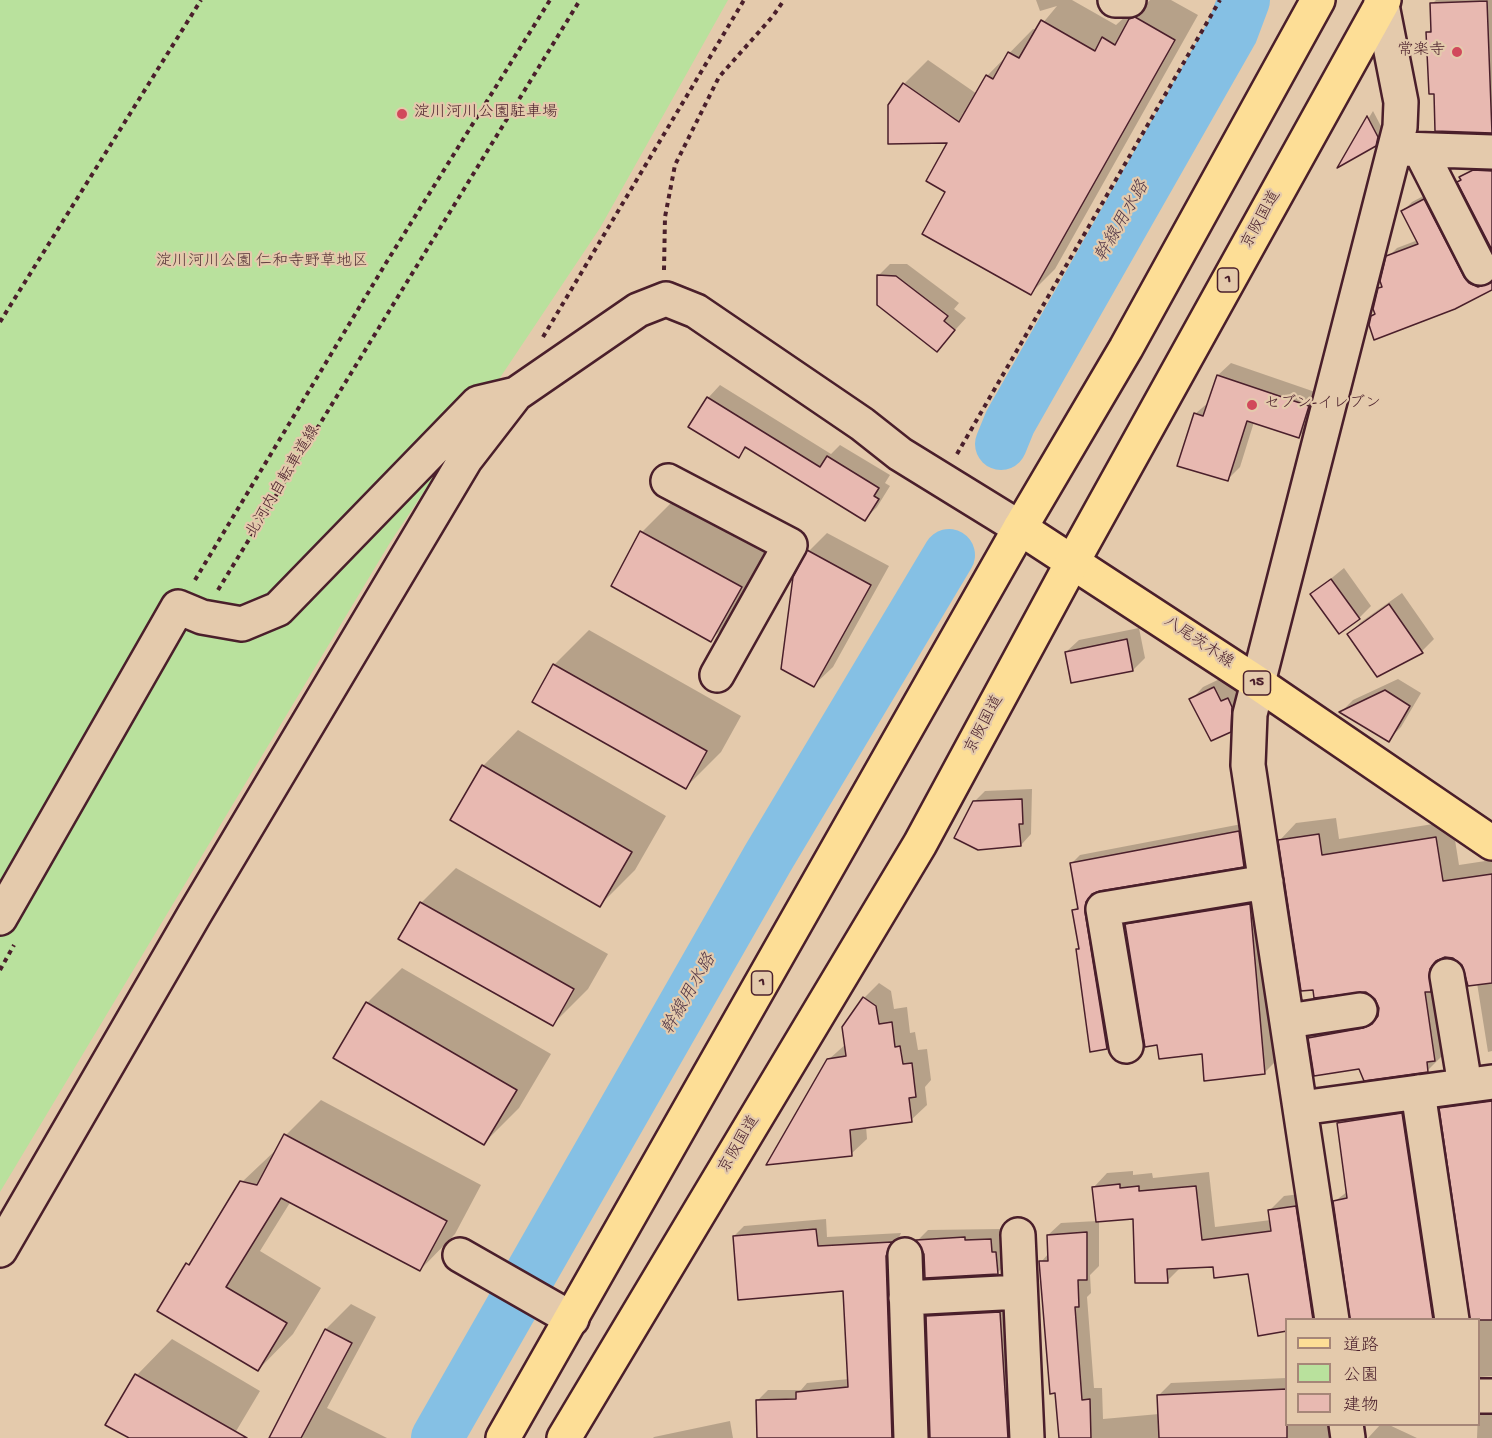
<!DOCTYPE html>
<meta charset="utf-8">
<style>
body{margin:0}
#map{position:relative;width:1492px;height:1438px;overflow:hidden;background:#e4caac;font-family:"Gochi Hand","Klee One",sans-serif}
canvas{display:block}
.legend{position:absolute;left:1285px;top:1318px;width:195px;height:108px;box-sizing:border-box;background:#e4caac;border:2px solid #a68678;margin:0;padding:8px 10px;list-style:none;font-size:18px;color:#4a1f2b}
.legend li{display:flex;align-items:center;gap:12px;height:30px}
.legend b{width:30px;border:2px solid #a68678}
</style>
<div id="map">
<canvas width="1492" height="1438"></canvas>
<ul class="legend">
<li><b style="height:8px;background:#fdde96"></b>道路</li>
<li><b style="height:16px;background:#b9e19d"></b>公園</li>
<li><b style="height:16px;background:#e8b9b1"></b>建物</li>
</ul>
</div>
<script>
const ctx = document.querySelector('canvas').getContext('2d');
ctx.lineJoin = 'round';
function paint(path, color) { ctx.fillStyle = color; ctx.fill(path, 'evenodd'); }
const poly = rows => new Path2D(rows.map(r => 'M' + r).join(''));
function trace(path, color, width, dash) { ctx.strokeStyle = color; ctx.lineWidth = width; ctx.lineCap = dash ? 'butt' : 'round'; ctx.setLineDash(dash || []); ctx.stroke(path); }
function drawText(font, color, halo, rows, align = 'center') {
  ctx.font = font + ' "Gochi Hand","Klee One",sans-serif'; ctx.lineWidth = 4.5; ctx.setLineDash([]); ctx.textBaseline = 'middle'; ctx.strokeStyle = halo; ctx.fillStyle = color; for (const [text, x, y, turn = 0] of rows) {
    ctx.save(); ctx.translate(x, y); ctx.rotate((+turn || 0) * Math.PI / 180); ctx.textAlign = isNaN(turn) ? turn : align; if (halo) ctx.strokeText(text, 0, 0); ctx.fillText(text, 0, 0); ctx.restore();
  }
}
paint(poly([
 [0,0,728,0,600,228,391,541,0,1192]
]), '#b9e19d');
paint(poly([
 [1036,0,1072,0,1116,25,1128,14,1133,17,1150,0,1171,0,1198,15,1055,269,1031,293,947,191,950,142,904,84,928,60,977,94,987,76,1033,29,1037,30,1057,6,1040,11],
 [1436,0,1492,0,1492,134,1437,130,1435,92,1427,33,1433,27,1432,4],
 [1373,111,1383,130,1381,139,1341,164],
 [1483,162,1492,162,1492,247,1461,178],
 [1433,191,1492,278,1492,288,1372,316,1376,313,1388,257,1397,248,1418,240,1403,211,1412,202],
 [890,264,907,264,959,303,954,309,966,318,937,350,878,276],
 [1231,363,1321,394,1311,424,1299,437,1254,422,1240,467,1228,479,1195,414,1209,402,1218,375],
 [720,385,831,454,840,445,890,475,885,483,890,486,877,507,865,519,748,447,738,456,708,398],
 [677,497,776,551,746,605,711,640,642,532],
 [827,533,889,566,833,667,814,685,809,551],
 [1344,568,1371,606,1359,618,1312,594],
 [1402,593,1434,639,1422,651,1377,675,1349,634,1361,622],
 [1139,628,1145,658,1133,670,1066,652,1079,640],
 [589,630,741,716,721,752,686,787,554,665],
 [1226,676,1233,690,1240,687,1242,718,1230,730,1191,700,1203,687],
 [1398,679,1421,693,1401,727,1388,740,1341,712,1353,700],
 [518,730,666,816,635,870,600,905,483,766],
 [1032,789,1031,834,1021,845,974,802,985,791],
 [1336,818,1339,839,1452,821,1459,865,1492,860,1492,1051,1488,1052,1477,983,1462,963,1454,957,1446,956,1444,1054,1428,1070,1360,1068,1310,1039,1327,1022,1380,1011,1376,998,1280,840,1296,823],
 [1247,823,1252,857,1244,865,1094,892,1092,903,1115,1039,1107,1047,1077,950,1080,947,1074,910,1079,905,1072,863,1080,855],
 [456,868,608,954,588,989,553,1024,421,903],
 [1262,893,1276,1061,1264,1073,1203,1052,1158,1044,1126,925,1138,913],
 [402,968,551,1054,519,1108,484,1143,367,1003],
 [879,983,891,991,894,1009,907,1007,910,1033,915,1032,918,1050,927,1049,931,1080,925,1087,927,1105,911,1120,866,1126,867,1139,851,1154,828,1060,846,1044,864,998],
 [1492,1094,1492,1376,1478,1377,1478,1320,1441,1109,1450,1100],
 [321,1100,481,1185,455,1234,420,1270,291,1201,260,1251,321,1288,293,1334,258,1370,159,1310,242,1182,279,1147,286,1135],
 [1411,1105,1444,1320,1356,1320,1335,1201,1347,1192,1338,1124,1347,1115],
 [1133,1171,1133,1175,1152,1173,1153,1178,1209,1172,1215,1227,1271,1220,1270,1210,1284,1196,1309,1193,1319,1320,1286,1320,1249,1272,1214,1266,1181,1267,1167,1281,1134,1217,1099,1221,1099,1266,1090,1275,1091,1293,1087,1297,1094,1388,1102,1388,1103,1419,1159,1414,1158,1396,1171,1383,1286,1378,1286,1424,1341,1424,1347,1438,1062,1438,1041,1262,1049,1253,1048,1235,1061,1223,1097,1221,1094,1187,1107,1173],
 [826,1219,827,1237,901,1233,896,1245,905,1438,759,1438,758,1400,768,1390,801,1390,807,1383,849,1379,844,1289,734,1236,744,1226],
 [1001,1229,1008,1262,997,1273,925,1253,918,1240,928,1230],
 [1010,1303,1019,1438,931,1438,927,1316,937,1306],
 [351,1304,376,1317,327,1408,387,1438,271,1438,326,1329],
 [172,1339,260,1391,232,1438,132,1438,107,1424,137,1375],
 [1492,1402,1492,1438,1477,1438,1478,1412],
 [730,1421,733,1438,653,1438,654,1437],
 [1387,1424,1417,1438,1368,1438,1380,1425]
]), '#0003');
trace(poly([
 [1001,444,1010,422,1232,32,1244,0],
 [437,1438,768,858,949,555]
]), '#85c0e4', 52);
const building = poly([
 [1487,1,1492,133,1435,131,1434,94,1429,94,1426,32,1431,32,1430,3,1487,1],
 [1135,17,1175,40,1031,295,922,234,945,192,926,181,947,143,888,144,888,105,903,83,959,122,986,75,993,79,1008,52,1019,58,1041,20,1095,51,1102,37,1115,45,1129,19,1135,17],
 [1367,116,1378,137,1376,146,1337,168,1367,116],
 [1473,170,1492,171,1492,250,1457,182,1461,180,1459,177,1473,170],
 [1424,199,1464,277,1469,283,1478,287,1492,282,1492,290,1455,309,1374,340,1369,325,1371,316,1375,314,1373,309,1378,288,1382,287,1380,281,1386,256,1418,244,1401,211,1424,199],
 [877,275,896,276,948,316,944,321,955,330,937,352,877,305,877,275],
 [1217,375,1309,406,1299,438,1247,421,1228,481,1177,466,1194,413,1203,416,1217,375],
 [707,397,820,467,827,456,879,488,874,496,879,499,865,521,745,447,739,458,688,427,707,397],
 [640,531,742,587,711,642,611,586,640,531],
 [807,550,871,585,814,687,781,669,793,577,807,550],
 [1331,579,1360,619,1339,634,1310,594,1331,579],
 [1389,604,1423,653,1377,677,1347,634,1389,604],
 [1127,639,1133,671,1071,683,1065,652,1127,639],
 [553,664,707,751,686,789,532,702,553,664],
 [1214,687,1221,701,1228,698,1232,707,1231,732,1211,741,1189,699,1214,687],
 [1385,690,1410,706,1389,742,1339,712,1385,690],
 [482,765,632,852,600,907,450,820,482,765],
 [1022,799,1023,824,1019,824,1021,846,978,850,954,838,973,801,1022,799],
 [1239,831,1244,867,1100,891,1092,894,1086,902,1085,912,1107,1049,1090,1052,1076,949,1079,949,1072,910,1078,909,1070,863,1239,831],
 [1319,834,1322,855,1436,837,1443,881,1492,874,1492,983,1468,986,1462,965,1453,958,1445,957,1436,961,1430,969,1431,992,1425,992,1435,1061,1427,1062,1428,1072,1364,1081,1359,1069,1314,1076,1308,1038,1363,1028,1372,1024,1378,1016,1379,1008,1375,999,1366,992,1314,998,1313,990,1301,991,1278,840,1319,834],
 [420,902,574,989,553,1026,398,939,420,902],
 [1250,904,1265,1074,1204,1081,1202,1054,1159,1059,1157,1045,1145,1047,1125,924,1250,904],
 [863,997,876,1006,879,1024,892,1022,895,1047,900,1046,903,1064,912,1063,916,1097,909,1098,912,1122,850,1130,852,1156,766,1165,827,1059,846,1056,842,1027,863,997],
 [366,1002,517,1090,484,1145,333,1058,366,1002],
 [1492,1101,1492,1320,1470,1320,1439,1108,1492,1101],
 [1402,1113,1433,1320,1350,1320,1333,1201,1347,1198,1337,1123,1402,1113],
 [284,1134,447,1221,420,1271,281,1198,226,1287,287,1323,258,1371,157,1311,186,1263,189,1265,240,1181,257,1185,284,1134],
 [1120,1184,1120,1188,1139,1186,1139,1191,1196,1186,1202,1240,1271,1231,1268,1210,1296,1206,1313,1320,1287,1320,1287,1331,1258,1336,1248,1274,1214,1278,1213,1267,1167,1269,1168,1283,1135,1283,1133,1219,1096,1222,1092,1187,1120,1184],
 [816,1229,818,1246,892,1242,886,1256,892,1438,757,1438,756,1400,796,1399,796,1392,848,1387,843,1291,738,1300,733,1236,816,1229],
 [1087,1232,1087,1280,1078,1280,1079,1307,1075,1307,1082,1400,1090,1399,1091,1438,1059,1438,1055,1393,1050,1394,1039,1261,1048,1261,1047,1235,1087,1232],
 [965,1237,965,1240,991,1239,992,1252,996,1252,998,1274,925,1278,924,1254,916,1240,965,1237],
 [1000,1312,1008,1438,930,1438,926,1316,1000,1312],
 [325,1329,352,1343,301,1438,269,1438,325,1329],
 [135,1374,247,1438,129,1438,105,1425,135,1374],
 [1287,1389,1287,1438,1159,1438,1157,1395,1287,1389]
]);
paint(building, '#e8b9b1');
trace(building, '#4a1f2b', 1.5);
const minor = poly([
 [1115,0,1129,0],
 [1403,149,1492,152],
 [1420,150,1480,268],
 [668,481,790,545,717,675],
 [0,918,178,607,202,617,242,624,278,609,478,403,516,394],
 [1447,976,1465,1085],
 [1288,1021,1360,1010],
 [1126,1046,1103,909,1266,882],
 [1418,1092,1452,1320],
 [1301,1108,1492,1082],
 [1018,1235,1027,1438],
 [0,1250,194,915,465,460,516,394,638,310,666,299,696,311,862,424,900,454,1020,528],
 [460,1255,572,1319],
 [905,1255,911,1438],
 [906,1298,1020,1292],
 [1332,1320,1248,765,1250,714,1400,127,1401,102,1381,0],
 [1478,1396,1492,1396],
 [1346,1424,1348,1438]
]);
const major = poly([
 [1020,528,1259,684,1492,843]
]);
const highway = poly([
 [503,1438,1020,528,1126,348,1318,0],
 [564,1438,920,844,1073,561,1384,0]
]);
trace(minor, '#4a1f2b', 38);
trace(major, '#4a1f2b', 38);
trace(highway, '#4a1f2b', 38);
trace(poly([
 [664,270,665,217,675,165,719,77,773,16,784,0],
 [0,322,201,0],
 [543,337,744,0],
 [957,454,1220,0],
 [195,580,386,263,550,0],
 [218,590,580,0],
 [0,970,14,945]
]), '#4a1f2b', 4, [4.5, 4.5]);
trace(minor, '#e4caac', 33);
trace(major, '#fdde96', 33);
trace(highway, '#fdde96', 33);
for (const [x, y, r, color] of [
 [1457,52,6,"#d1495b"],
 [402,114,6,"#d1495b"],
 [1252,405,6,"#d1495b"]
]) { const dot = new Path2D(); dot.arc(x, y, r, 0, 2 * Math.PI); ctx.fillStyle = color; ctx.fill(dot); trace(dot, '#e4caac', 2); }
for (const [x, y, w] of [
 [1228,280,21],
 [1257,683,27],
 [762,983,21]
]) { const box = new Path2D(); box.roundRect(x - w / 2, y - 12, w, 24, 4.5); ctx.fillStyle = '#e4caac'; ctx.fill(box); trace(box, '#4a1f2b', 1.5); }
drawText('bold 15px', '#4a1f2b', null, [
 ["1",1228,280],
 ["15",1257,683],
 ["1",762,983]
]);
drawText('16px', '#4a1f2b', '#e4caac', [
 ["常楽寺",1445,52,"right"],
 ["淀川河川公園駐車場",414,114],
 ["セブン-イレブン",1264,405]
], 'left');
drawText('16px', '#4a1f2b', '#e4caac', [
 ["京阪国道",1262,220,-61],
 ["北河内自転車道線",284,482,-59],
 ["八尾茨木線",1198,643,34],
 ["京阪国道",985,725,-62],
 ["京阪国道",740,1145,-59]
]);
drawText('16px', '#553236', '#e4caac', [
 ["淀川河川公園 仁和寺野草地区",262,263]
]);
drawText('italic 18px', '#533747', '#e4caac', [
 ["幹線用水路",1123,222,-60],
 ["幹線用水路",690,995,-60]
]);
</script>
